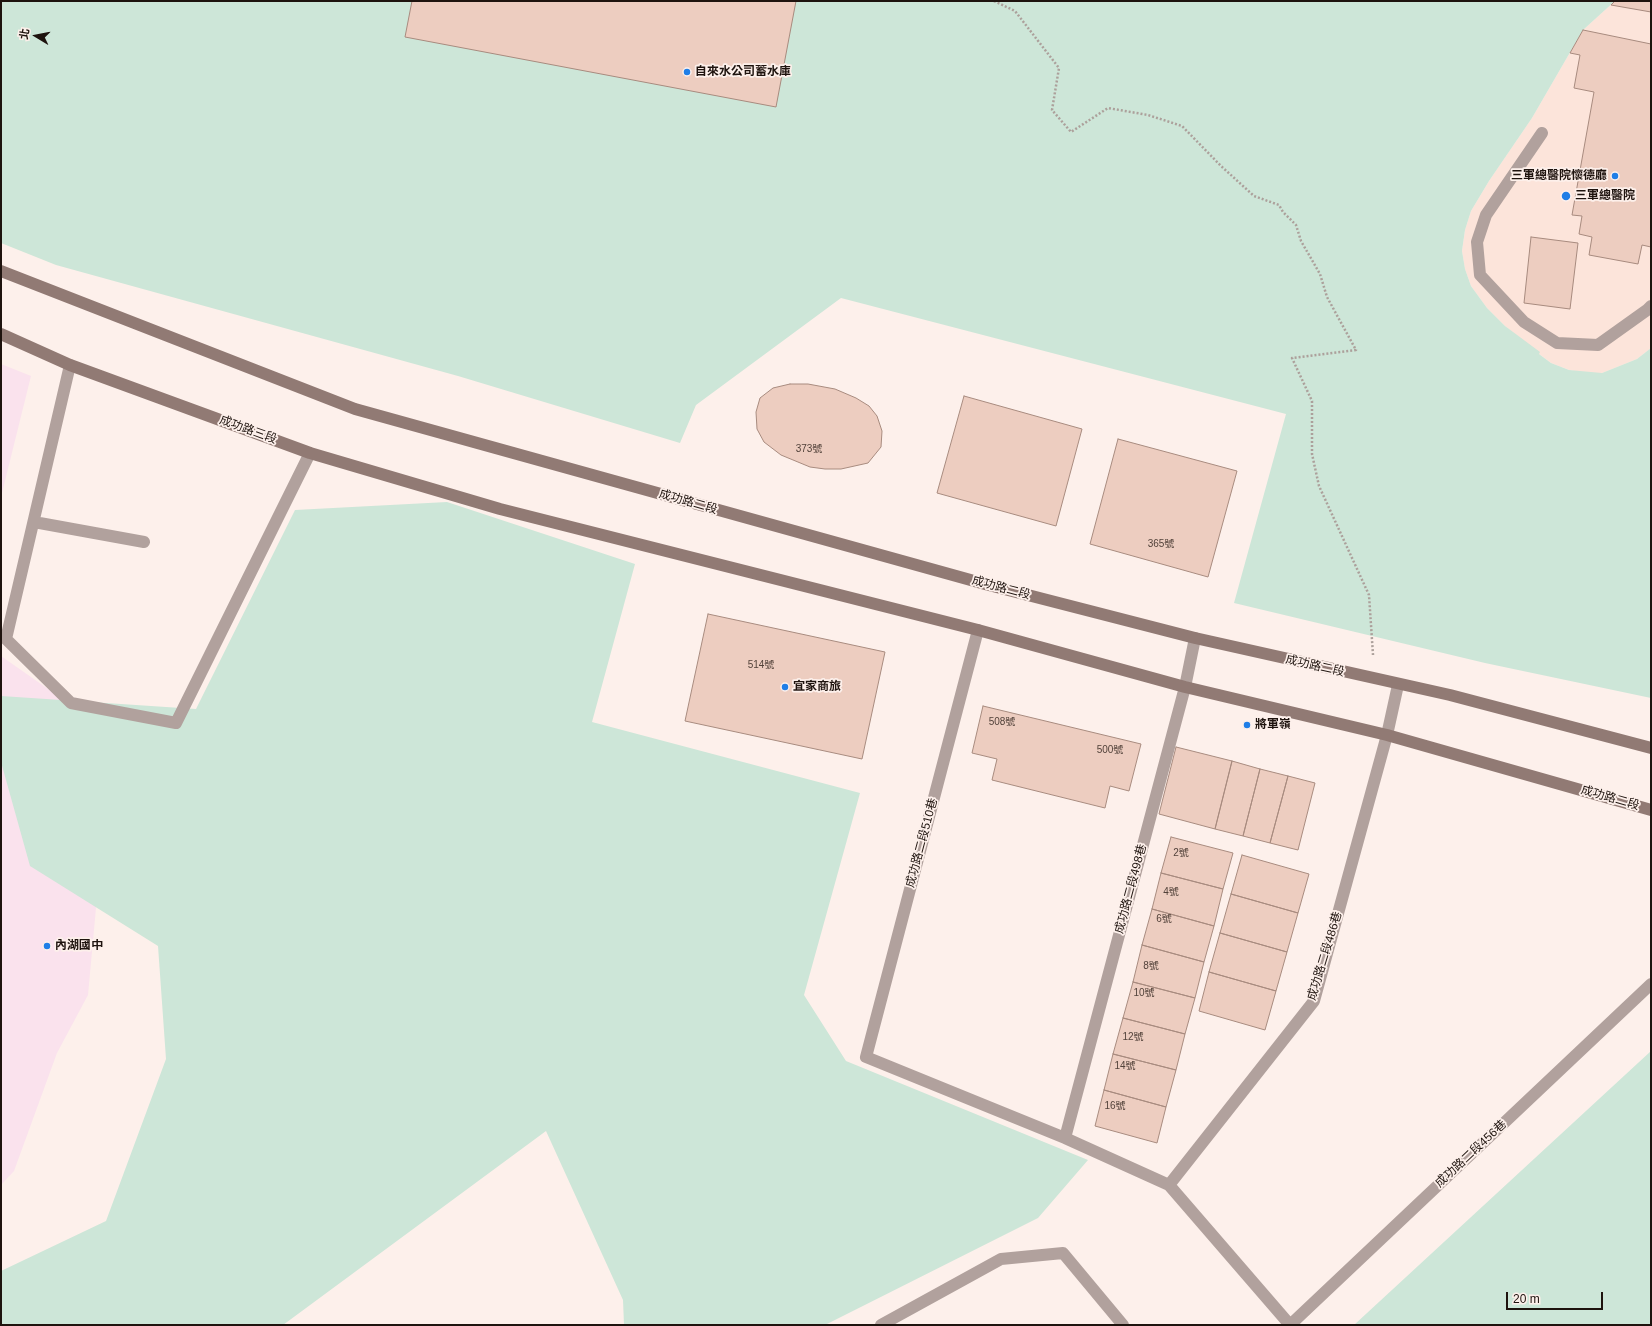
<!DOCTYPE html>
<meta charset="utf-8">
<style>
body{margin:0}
#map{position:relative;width:1652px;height:1326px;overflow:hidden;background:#fdf0eb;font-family:Arial,"Noto Sans TC",sans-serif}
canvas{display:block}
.frame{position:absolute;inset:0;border:2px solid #1e130e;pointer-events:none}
.north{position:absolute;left:16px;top:16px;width:40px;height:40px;-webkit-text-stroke:3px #fdf0eb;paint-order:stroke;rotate:280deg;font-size:11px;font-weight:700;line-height:16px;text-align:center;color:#1e130e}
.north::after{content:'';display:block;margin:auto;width:14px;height:18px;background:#1e130e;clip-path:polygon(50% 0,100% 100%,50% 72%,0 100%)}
.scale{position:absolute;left:1506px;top:1292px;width:97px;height:18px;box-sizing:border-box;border:2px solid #1e130e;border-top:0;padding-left:5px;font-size:12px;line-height:14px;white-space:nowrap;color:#1e130e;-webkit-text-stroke:3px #fdf0eb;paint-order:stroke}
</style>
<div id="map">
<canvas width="1652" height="1326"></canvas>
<div class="frame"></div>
<div class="north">北</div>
<div class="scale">20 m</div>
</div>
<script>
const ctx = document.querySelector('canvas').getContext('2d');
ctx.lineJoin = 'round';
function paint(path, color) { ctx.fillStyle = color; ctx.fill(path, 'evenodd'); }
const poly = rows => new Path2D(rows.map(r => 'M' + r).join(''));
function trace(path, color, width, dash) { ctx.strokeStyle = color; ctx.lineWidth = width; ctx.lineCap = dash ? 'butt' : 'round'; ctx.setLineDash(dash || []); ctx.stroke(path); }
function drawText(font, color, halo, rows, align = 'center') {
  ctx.font = font + ' Arial,"Noto Sans TC",sans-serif'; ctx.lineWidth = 3.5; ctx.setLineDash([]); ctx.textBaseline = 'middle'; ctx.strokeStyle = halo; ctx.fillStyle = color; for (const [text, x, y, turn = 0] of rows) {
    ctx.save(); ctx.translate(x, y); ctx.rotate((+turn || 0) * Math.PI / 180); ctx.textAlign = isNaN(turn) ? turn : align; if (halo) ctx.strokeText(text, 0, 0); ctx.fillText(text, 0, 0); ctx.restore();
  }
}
paint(poly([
 [1,364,31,376,1,497],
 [1,656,128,745,97,897,88,995,57,1053,14,1171,1,1185]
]), '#fae2ed');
paint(poly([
 [1615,1,1651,1,1651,348,1637,359,1602,373,1586,373,1569,370,1551,363,1539,354,1505,326,1487,308,1471,286,1465,269,1462,251,1465,230,1471,211,1489,181,1532,118,1583,30]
]), '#fce4da');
paint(poly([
 [1,1,1615,1,1583,30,1532,118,1489,181,1471,211,1465,230,1462,251,1465,269,1471,286,1487,308,1505,326,1540,352,1539,354,1551,363,1569,370,1602,373,1637,359,1651,348,1651,698,1485,663,1234,603,1286,414,841,298,696,405,680,443,458,376,56,265,1,243],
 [447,502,635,564,592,722,860,793,804,995,846,1061,1088,1160,1038,1218,825,1325,624,1325,623,1300,546,1131,283,1325,1,1325,1,1271,106,1221,166,1059,158,946,30,866,1,762,1,696,196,709,295,510],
 [1651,1051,1651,1325,1354,1325]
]), '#cde6d8');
const building = poly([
 [412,1,796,1,776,107,405,37,412,1],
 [1615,1,1651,1,1651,12,1611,5,1615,1],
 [1583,30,1651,44,1651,247,1642,245,1638,264,1589,255,1592,237,1579,234,1582,216,1572,215,1594,92,1574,88,1580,55,1570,53,1583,30],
 [1531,237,1578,243,1570,309,1524,303,1531,237],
 [790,384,808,384,835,389,856,398,869,406,877,416,882,431,881,447,868,463,841,469,825,469,810,467,781,455,764,442,757,429,756,412,760,398,773,388,790,384],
 [964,396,1082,429,1056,526,937,493,964,396],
 [1118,439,1237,471,1208,577,1090,544,1118,439],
 [708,614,885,652,862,759,685,721,708,614],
 [983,706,1141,744,1129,791,1110,786,1105,808,992,780,997,759,972,753,983,706],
 [1176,747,1232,761,1215,829,1159,814,1176,747],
 [1232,761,1260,769,1243,836,1215,829,1232,761],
 [1260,769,1288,776,1270,843,1243,836,1260,769],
 [1288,776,1315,783,1298,850,1270,843,1288,776],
 [1171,837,1233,853,1223,889,1161,873,1171,837],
 [1242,855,1309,874,1298,913,1231,894,1242,855],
 [1161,873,1223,889,1214,926,1152,909,1161,873],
 [1231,894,1298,913,1287,952,1220,933,1231,894],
 [1152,909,1214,926,1204,962,1142,945,1152,909],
 [1220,933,1287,952,1276,991,1209,972,1220,933],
 [1142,945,1204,962,1195,998,1133,982,1142,945],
 [1209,972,1276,991,1265,1030,1199,1011,1209,972],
 [1133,982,1195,998,1185,1034,1123,1018,1133,982],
 [1123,1018,1185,1034,1176,1070,1113,1054,1123,1018],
 [1113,1054,1176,1070,1166,1107,1104,1090,1113,1054],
 [1104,1090,1166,1107,1157,1143,1095,1126,1104,1090]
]);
paint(building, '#edcdc0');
trace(building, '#a88b7f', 1);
trace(poly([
 [994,1,1015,11,1059,68,1052,110,1071,132,1108,108,1148,115,1182,126,1221,166,1254,196,1279,205,1283,212,1296,225,1301,241,1320,274,1327,297,1356,350,1292,358,1312,401,1312,454,1319,486,1369,595,1373,655]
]), '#aca09b', 2.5, [2, 2]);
trace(poly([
 [1542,133,1486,215,1477,242,1480,275,1524,322,1557,343,1598,345,1647,310,1651,306],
 [70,365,6,639,71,703,176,723,310,453],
 [34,522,144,542],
 [881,1325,1001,1259,1063,1253,1123,1325]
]), '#b1a19d', 12);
trace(poly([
 [978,630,866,1057,1065,1138,1169,1185,1290,1325],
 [1065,1138,1185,687,1195,638],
 [1169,1185,1314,1001,1387,735,1398,685],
 [1290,1325,1651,984]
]), '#b1a19d', 12);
trace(poly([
 [1,271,355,409,985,584,1195,638,1450,695,1651,748],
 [1,334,70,365,310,453,500,509,978,630,1185,687,1387,735,1651,810]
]), '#917a74', 12);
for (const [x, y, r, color] of [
 [687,72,4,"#1f7ee7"],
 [1615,176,4,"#1f7ee7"],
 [1566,196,5,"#1f7ee7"],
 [785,687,4,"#1f7ee7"],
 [1247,725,4,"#1f7ee7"],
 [47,946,4,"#1f7ee7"]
]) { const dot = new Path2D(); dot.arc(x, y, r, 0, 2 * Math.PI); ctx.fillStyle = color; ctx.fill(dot); trace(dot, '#fdf0eb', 1.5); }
drawText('10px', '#52423a', null, [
 ["373號",809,449],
 ["365號",1161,544],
 ["514號",761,665],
 ["508號",1002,722],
 ["500號",1110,750],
 ["2號",1181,853],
 ["4號",1171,892],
 ["6號",1164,919],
 ["8號",1151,966],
 ["10號",1144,993],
 ["12號",1133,1037],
 ["14號",1125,1066],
 ["16號",1115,1106]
]);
drawText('bold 12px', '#1e130e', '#fdf0eb', [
 ["自來水公司蓄水庫",695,72],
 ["三軍總醫院懷德廳",1607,176,"right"],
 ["三軍總醫院",1575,196],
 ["宜家商旅",793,687],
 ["將軍嶺",1255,725],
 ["內湖國中",55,946]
], 'left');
drawText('12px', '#1e130e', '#fdf0eb', [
 ["成功路三段",248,430,20],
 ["成功路二段",688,502,16],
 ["成功路二段",1001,588,15],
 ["成功路二段",1315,666,13],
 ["成功路二段",1610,798,16],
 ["成功路二段510巷",922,843,-75],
 ["成功路二段498巷",1131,889,-75],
 ["成功路二段486巷",1325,956,-73],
 ["成功路二段456巷",1471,1154,-43]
]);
</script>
